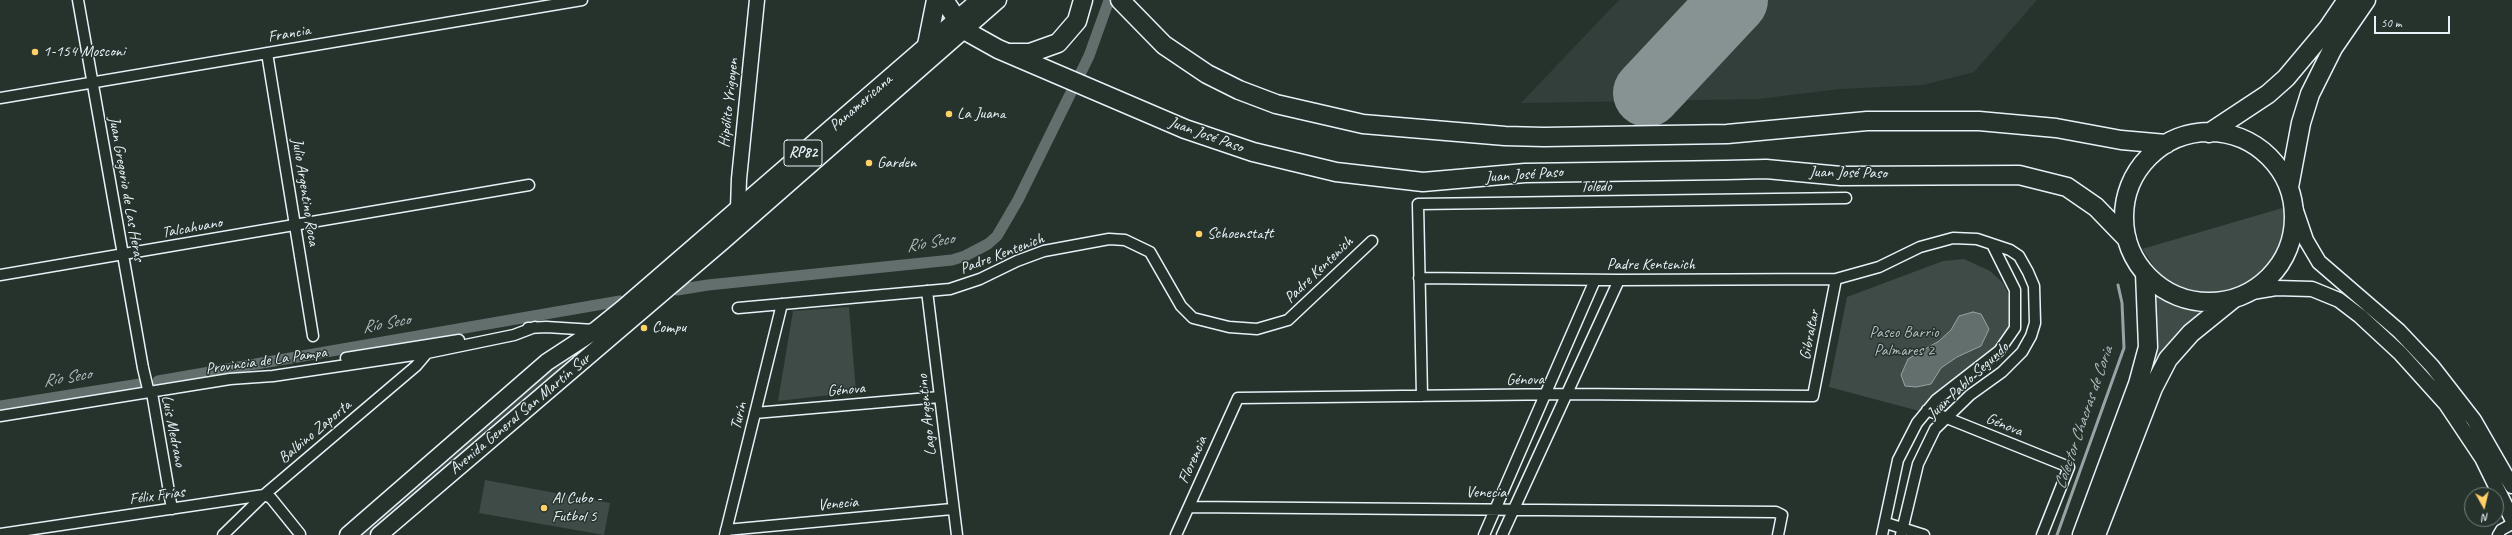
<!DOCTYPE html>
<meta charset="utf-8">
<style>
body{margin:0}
#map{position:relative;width:2512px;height:535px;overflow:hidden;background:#26332d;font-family:Caveat,sans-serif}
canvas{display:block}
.north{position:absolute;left:2464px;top:487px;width:40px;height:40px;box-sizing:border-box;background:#26332d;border:1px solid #747f7e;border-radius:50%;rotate:172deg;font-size:11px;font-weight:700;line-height:16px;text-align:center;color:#e8f1f8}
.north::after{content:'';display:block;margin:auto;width:14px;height:18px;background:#ffd166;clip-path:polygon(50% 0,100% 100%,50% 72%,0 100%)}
.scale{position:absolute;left:2374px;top:16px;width:76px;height:18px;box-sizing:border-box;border:2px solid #e8f1f8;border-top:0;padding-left:5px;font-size:12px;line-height:14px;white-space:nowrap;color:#e8f1f8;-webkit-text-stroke:3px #26332d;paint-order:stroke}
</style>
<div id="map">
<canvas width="2512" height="535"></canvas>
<div class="north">N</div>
<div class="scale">50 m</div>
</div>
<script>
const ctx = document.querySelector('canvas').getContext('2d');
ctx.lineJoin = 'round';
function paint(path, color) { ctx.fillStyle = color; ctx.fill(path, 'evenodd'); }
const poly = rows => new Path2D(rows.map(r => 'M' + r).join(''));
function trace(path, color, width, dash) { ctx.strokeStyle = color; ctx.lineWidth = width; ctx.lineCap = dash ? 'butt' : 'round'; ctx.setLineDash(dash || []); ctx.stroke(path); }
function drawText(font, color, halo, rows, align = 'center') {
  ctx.font = font + ' Caveat,sans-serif'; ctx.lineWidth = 3; ctx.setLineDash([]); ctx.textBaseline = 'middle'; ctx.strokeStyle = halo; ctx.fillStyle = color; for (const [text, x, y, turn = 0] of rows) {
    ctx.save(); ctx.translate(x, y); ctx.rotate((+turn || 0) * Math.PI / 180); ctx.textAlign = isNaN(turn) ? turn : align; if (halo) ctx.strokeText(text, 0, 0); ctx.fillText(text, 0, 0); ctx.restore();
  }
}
paint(poly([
 [1619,0,2037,0,1974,72,1923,85,1840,89,1758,99,1521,103]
]), '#333f3a');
paint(poly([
 [2286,207,2287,226,2285,237,2275,260,2257,279,2235,291,2208,294,2183,289,2160,275,2142,249],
 [1964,259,1990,271,2003,283,2012,302,2012,324,2002,347,1923,412,1829,387,1847,297,1943,261],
 [2151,289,2176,304,2208,312,2147,390],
 [849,307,856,392,778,401,793,311],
 [613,324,567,367,503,417,369,535,356,535,495,414,572,352],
 [485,480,610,503,604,535,479,513]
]), '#3e4b47');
const water = poly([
 [1973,312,1981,314,1989,329,1981,346,1957,357,1941,368,1931,384,1916,387,1905,386,1901,375,1908,359,1939,341,1951,330,1959,316,1973,312]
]);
paint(water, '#636f6d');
trace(water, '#98a3a5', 1);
trace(poly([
 [2057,535,2124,348,2122,303,2118,285]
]), '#98a3a5', 3);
trace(poly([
 [677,290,708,285,952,260,965,256,988,244,997,236,1018,200,1089,56,1108,3],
 [158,381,620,301],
 [0,406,140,384]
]), '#636f6d', 11);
trace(poly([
 [1647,93,1734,0]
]), '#879292', 68);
const street = poly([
 [78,0,143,368,148,389,152,393,172,509],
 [267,53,313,336],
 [0,98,582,0],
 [0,275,529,185],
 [1419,278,1619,280,1836,279,1879,267,1920,247,1953,238,1977,239,2010,250,2019,256,2028,272,2034,286,2035,323,2031,336,2022,352,2002,372,1970,395,1935,429,1918,464,1901,535],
 [927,291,957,535],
 [738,308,950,289,980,279,1017,261,1044,251,1109,239,1125,240,1150,252,1181,306,1193,318,1229,327,1257,329,1288,320,1372,241],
 [528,328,546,327,594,330],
 [346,358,459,340],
 [1422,396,1418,204,1846,198],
 [1927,410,2069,467,2042,535],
 [755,413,940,397],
 [0,416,230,379,273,376,427,353,514,335,535,327],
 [1189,507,1776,512,1782,515,1778,535],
 [1886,523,1924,535],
 [726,530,952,509],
 [0,534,264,495,271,498,300,534],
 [223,535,264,495,416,366,427,353],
 [725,535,782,304],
 [1176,535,1238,398,1568,394,1813,396,1836,279],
 [1484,535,1595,280],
 [1502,535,1619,280],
 [1882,535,1898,460,1917,423,1936,400,1999,351,2015,328,2015,290,1992,244],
 [2498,535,2501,530,2512,524]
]);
const secondary = poly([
 [2292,199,2306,240,2319,262,2399,331,2432,366,2474,420,2512,486],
 [738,209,739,179,757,0],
 [2246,293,2276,288,2312,289,2339,300,2360,316,2400,353,2446,404,2482,458,2512,519]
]);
const primary = poly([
 [348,535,547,362,596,330,622,309,979,0],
 [379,535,722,242,998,0]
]);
const highway = poly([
 [944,0,964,30,998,49,1185,129,1253,152,1336,172,1423,182,1525,173,1726,170,1766,169,1841,176,2019,175,2067,187,2096,207,2127,239],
 [1120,0,1164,45,1207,74,1239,90,1276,104,1363,124,1505,136,1544,137,1727,134,1867,121,1979,121,2056,128,2121,140,2166,144],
 [927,45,936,0],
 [1010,53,1030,53,1058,43,1077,21,1083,0],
 '2124 217a85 85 0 1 1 170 0a85 85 0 1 1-170 0Z',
 [2209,133,2268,94,2286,78,2328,28,2347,0],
 [2289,187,2301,123,2310,94,2333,48,2366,0],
 [2082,535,2138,384,2148,347,2145,273],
 [2096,535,2153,388,2168,359,2191,333,2233,299]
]);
trace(street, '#e8f1f8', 13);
trace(secondary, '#e8f1f8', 17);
trace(primary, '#e8f1f8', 19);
trace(highway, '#e8f1f8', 21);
trace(street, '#26332d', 10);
trace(secondary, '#26332d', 14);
trace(primary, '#26332d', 16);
trace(highway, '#26332d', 18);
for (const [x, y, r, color] of [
 [35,52,4,"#ffd166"],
 [949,114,4,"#ffd166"],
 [869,163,4,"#ffd166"],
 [1199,234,4,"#ffd166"],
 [644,328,4,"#ffd166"],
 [544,508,4,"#ffd166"]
]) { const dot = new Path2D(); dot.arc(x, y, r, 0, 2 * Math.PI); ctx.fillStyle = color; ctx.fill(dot); trace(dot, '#26332d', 1.5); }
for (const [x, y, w] of [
 [803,153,38]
]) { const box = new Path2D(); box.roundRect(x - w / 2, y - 13, w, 26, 3); ctx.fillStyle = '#26332d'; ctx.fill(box); trace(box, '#e8f1f8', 1); }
drawText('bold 15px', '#e8f1f8', null, [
 ["RP82",803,153]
]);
drawText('16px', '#e8f1f8', '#26332d', [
 ["Francia",289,34,-10],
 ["Hipólito Yrigoyen",729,103,-84],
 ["Panamericana",861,103,-41],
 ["Juan José Paso",1206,135,20],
 ["Juan José Paso",1848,173,1],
 ["Juan José Paso",1524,175,-4],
 ["Toledo",1596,187,-1],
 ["Juan Gregorio de Las Heras",126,189,80],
 ["Julio Argentino Roca",305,192,81],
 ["Talcahuano",192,228,-10],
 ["Padre Kentenich",1002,254,-21],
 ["Padre Kentenich",1651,265],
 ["Padre Kentenich",1319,270,-44],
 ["Gibraltar",1810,335,-79],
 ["Provincia de La Pampa",266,361,-8],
 ["Génova",1525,380,-1],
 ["Juan Pablo Segundo",1968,381,-43],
 ["Génova",846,390,-5],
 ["Avenida General San Martín Sur",520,414,-40],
 ["Lago Argentino",927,415,-96],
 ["Turín",739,416,-76],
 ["Génova",2004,425,22],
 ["Luis Medrano",173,431,79],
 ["Balbino Zaporta",315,432,-40],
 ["Florencia",1193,460,-66],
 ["Venecia",1486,493],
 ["Félix Frías",157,496,-8],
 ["Venecia",838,504,-5]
]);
drawText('16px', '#e8f1f8', '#26332d', [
 ["1-154 Mosconi",43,52],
 ["La Juana",957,114],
 ["Garden",877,163],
 ["Schoenstatt",1207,234],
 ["Compu",652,328],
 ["Al Cubo -",552,499],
 ["Futbol 5",552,517]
], 'left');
drawText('16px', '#b5bfc3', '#26332d', [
 ["Paseo Barrio",1904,333],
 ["Palmares 2",1904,351]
]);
drawText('italic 17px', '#b3bdc0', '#26332d', [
 ["Río Seco",930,243,-10],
 ["Río Seco",386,324,-10],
 ["Río Seco",67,378,-9],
 ["Colector Chacras de Coria",2084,418,-71]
]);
</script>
